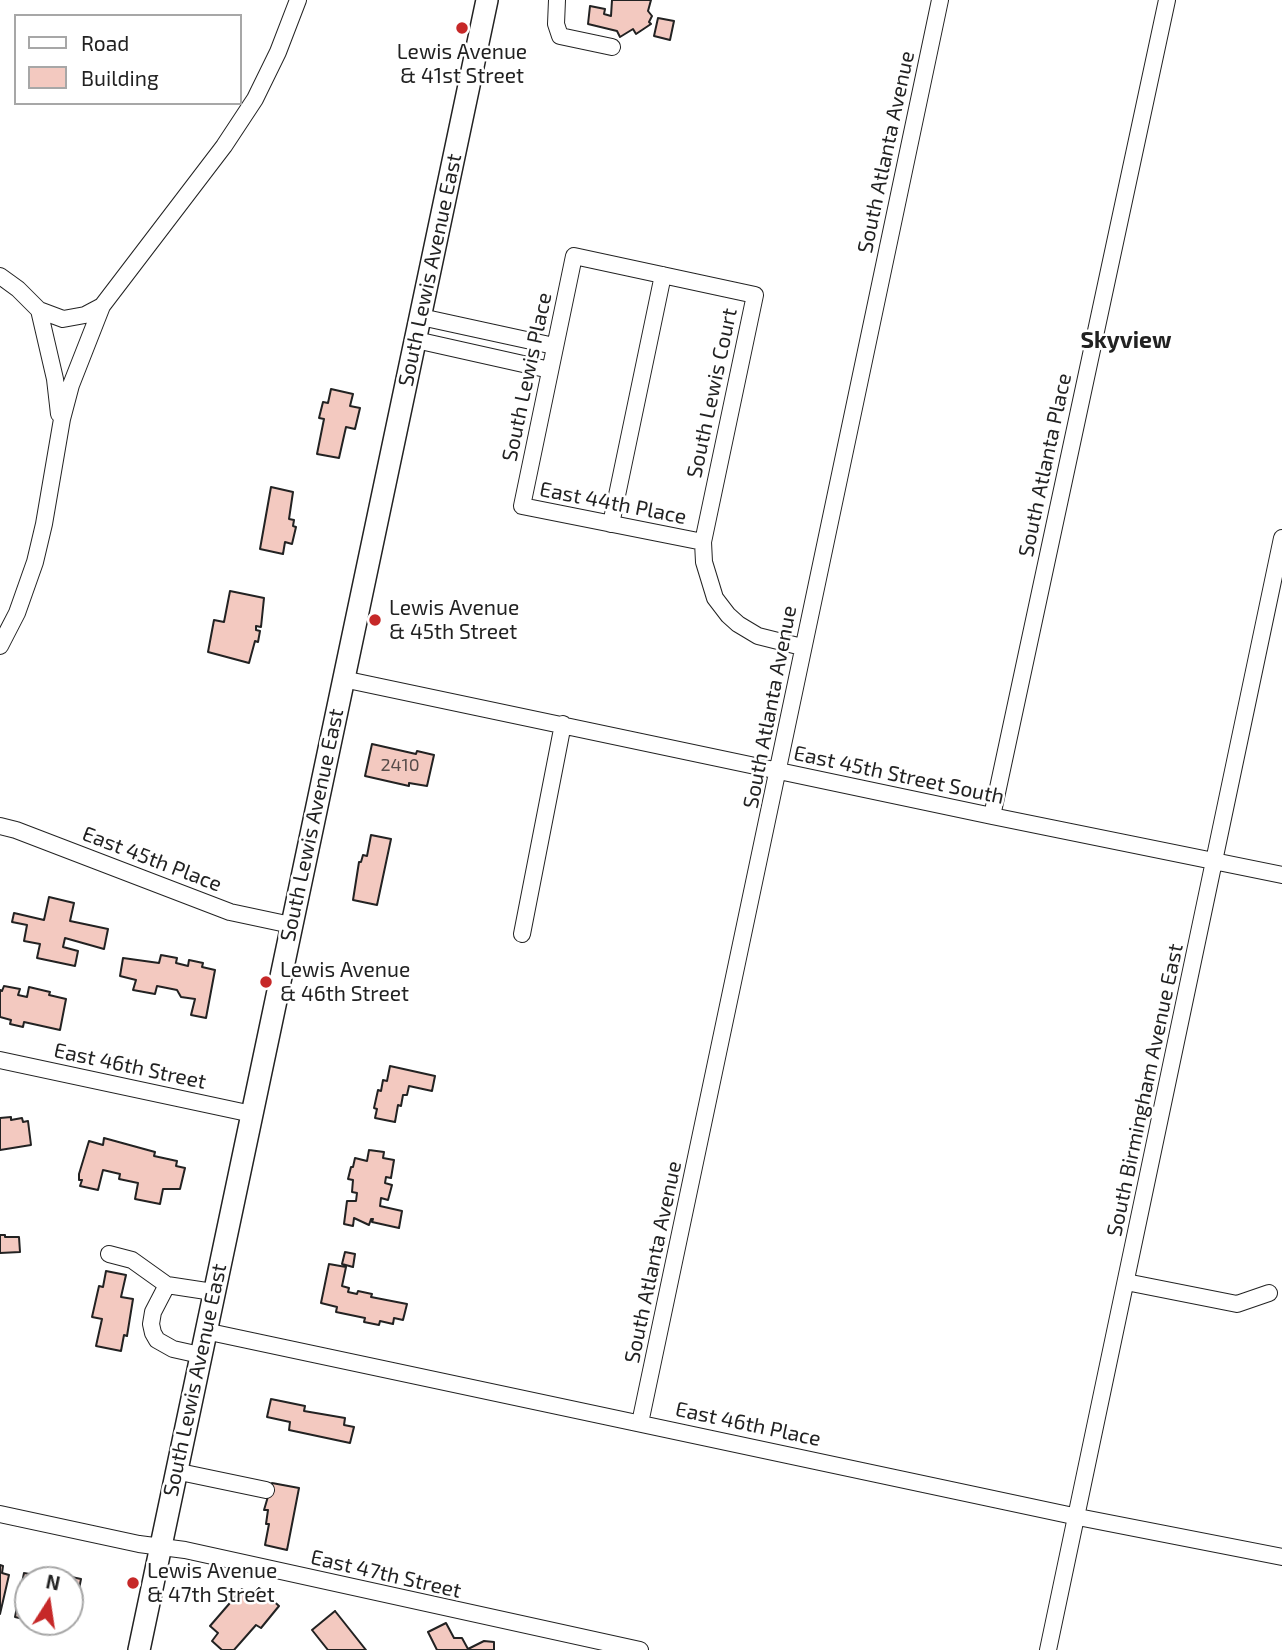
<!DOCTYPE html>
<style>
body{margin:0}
#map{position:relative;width:1282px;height:1650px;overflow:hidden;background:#fff;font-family:"Exo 2",sans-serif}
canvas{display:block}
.legend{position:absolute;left:14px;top:14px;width:228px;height:91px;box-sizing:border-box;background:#fff;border:2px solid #a7a7a7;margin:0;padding:9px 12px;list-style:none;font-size:21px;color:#222}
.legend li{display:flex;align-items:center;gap:14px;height:35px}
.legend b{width:35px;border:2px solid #a7a7a7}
.north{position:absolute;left:14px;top:1566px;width:70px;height:70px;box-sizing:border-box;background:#fff;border:2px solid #a7a7a7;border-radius:50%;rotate:12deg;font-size:19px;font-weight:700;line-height:28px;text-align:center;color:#222}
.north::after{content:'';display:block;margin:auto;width:24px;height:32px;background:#c62828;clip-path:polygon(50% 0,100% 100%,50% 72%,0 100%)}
</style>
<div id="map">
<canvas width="1282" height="1650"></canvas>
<ul class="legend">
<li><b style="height:9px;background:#fff"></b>Road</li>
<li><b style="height:19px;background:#f3c9c0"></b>Building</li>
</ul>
<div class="north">N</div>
</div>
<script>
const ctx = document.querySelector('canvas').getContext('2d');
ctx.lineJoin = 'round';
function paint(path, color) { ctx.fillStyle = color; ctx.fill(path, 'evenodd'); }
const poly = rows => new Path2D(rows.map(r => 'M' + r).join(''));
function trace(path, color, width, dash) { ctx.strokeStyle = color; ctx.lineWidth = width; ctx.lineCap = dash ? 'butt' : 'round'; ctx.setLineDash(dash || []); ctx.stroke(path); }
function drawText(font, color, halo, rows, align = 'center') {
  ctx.font = font + ' "Exo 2",sans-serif'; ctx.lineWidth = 5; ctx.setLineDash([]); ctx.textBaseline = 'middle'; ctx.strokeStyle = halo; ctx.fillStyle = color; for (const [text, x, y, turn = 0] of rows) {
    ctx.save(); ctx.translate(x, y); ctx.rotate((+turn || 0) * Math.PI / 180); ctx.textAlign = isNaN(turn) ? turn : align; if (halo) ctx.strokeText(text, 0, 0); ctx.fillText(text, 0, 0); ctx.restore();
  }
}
const building = poly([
 [612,0,651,0,648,11,652,16,649,22,651,24,636,34,633,29,620,37,617,31,588,24,590,6,605,9,604,14,611,16,612,0],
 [658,18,674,21,670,40,654,36,658,18],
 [331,389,353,394,350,406,360,408,355,429,346,427,339,458,317,454,324,419,319,418,323,402,328,403,331,389],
 [271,487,293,492,289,519,294,520,293,526,296,527,292,544,285,542,283,554,260,549,271,487],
 [230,591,264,598,261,627,256,626,256,630,260,631,258,642,255,641,249,663,208,652,214,620,224,622,230,591],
 [372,744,416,754,417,751,434,755,427,786,409,783,409,786,365,776,372,744],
 [371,835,391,839,377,905,353,900,359,862,361,862,363,855,367,856,371,835],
 [49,897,74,903,70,921,108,929,104,949,65,938,63,947,78,951,75,966,37,958,40,944,24,941,27,925,12,922,14,913,44,920,49,897],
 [161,955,177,958,176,963,188,966,189,960,203,963,202,967,215,970,206,1018,191,1015,195,999,181,997,177,990,157,986,155,994,133,990,136,980,120,976,123,958,159,963,161,955],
 [4,986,20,989,18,995,27,997,29,987,50,992,49,995,66,999,60,1030,24,1022,23,1027,10,1024,11,1020,0,1017,0,990,2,991,4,986],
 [390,1066,435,1076,432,1091,409,1086,407,1095,403,1095,401,1106,398,1105,395,1122,375,1118,377,1109,374,1108,378,1090,381,1091,383,1080,387,1081,390,1066],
 [11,1117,11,1120,22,1118,23,1122,28,1121,31,1145,0,1150,0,1118,11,1117],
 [104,1138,155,1152,154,1156,177,1161,176,1166,185,1168,180,1189,163,1189,160,1204,135,1199,138,1183,119,1179,120,1174,103,1170,98,1190,80,1186,82,1180,79,1180,79,1174,89,1141,103,1145,104,1138],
 [369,1150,384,1152,383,1158,394,1160,391,1178,386,1177,385,1183,392,1185,388,1200,381,1198,380,1206,402,1211,399,1228,372,1222,373,1219,371,1219,369,1225,354,1218,353,1226,344,1224,347,1201,356,1201,357,1193,352,1192,353,1180,348,1179,351,1167,353,1167,355,1158,367,1161,369,1150],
 [0,1235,5,1235,5,1237,19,1237,20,1252,0,1253,0,1235],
 [345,1252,355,1254,353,1267,342,1264,345,1252],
 [329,1264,346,1267,342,1286,349,1288,348,1292,357,1294,358,1291,372,1294,371,1297,407,1304,403,1320,394,1318,393,1324,380,1321,379,1325,364,1322,365,1318,336,1312,337,1307,321,1303,329,1264],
 [106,1271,126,1275,121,1297,133,1299,127,1336,124,1335,121,1351,96,1346,102,1319,92,1317,99,1286,103,1287,106,1271],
 [271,1399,305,1406,304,1411,345,1418,344,1425,354,1427,350,1443,289,1430,290,1422,267,1417,271,1399],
 [272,1483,299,1488,287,1550,265,1545,269,1524,266,1524,268,1510,264,1510,272,1483],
 [0,1565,3,1566,2,1573,9,1575,0,1614,0,1565],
 [24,1573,61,1580,28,1580,28,1620,15,1617,24,1573],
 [62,1575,81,1579,75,1609,70,1608,70,1580,61,1580,62,1575],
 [259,1588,279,1606,261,1628,256,1625,234,1650,222,1650,212,1641,218,1633,210,1626,242,1589,251,1597,259,1588],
 [335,1611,366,1650,328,1650,312,1630,335,1611],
 [446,1623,454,1638,462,1638,468,1649,484,1641,494,1642,494,1650,437,1650,428,1632,446,1623]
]);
paint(building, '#f3c9c0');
trace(building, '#222', 2);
const minor = poly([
 [557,0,556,24,560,36,612,47],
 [0,276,18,289,39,310,63,319,85,315,102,306],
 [39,310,55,379,59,414],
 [421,317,554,346],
 [416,340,550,370],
 [611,524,663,275],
 [703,542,522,506,574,256,755,295,703,542,704,562,715,598,728,615,738,624,758,636,802,647],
 [0,646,17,613,35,562,44,524,62,419,71,385,102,306,224,146,255,99,278,52,298,0],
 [343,679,992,816,1282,875],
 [992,816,1167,0],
 [0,826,16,830,230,912,291,925],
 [522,934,563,724],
 [0,1060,252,1114],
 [109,1254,132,1260,167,1285,213,1292],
 [1126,1282,1237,1304,1269,1293],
 [167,1285,153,1312,151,1324,153,1333,157,1340,173,1349,200,1355],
 [205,1331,1078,1517,1282,1557],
 [640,1423,940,0],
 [175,1471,266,1490],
 [0,1514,139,1544,185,1550,640,1650],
 [1048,1650,1282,538]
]);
const major = poly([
 [139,1650,487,0]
]);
trace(minor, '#222', 18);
trace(major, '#222', 24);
trace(minor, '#fff', 16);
trace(major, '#fff', 21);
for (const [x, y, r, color] of [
 [462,28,7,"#c62828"],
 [375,620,7,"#c62828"],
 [266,982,7,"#c62828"],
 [133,1583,7,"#c62828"]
]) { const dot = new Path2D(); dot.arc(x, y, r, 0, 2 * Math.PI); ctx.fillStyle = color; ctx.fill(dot); trace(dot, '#fff', 2.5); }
drawText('18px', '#564c4a', null, [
 ["2410",400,765]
]);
drawText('21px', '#222', '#fff', [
 ["Lewis Avenue",462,52,"center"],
 ["& 41st Street",462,76,"center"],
 ["Lewis Avenue",389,608],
 ["& 45th Street",389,632],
 ["Lewis Avenue",280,970],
 ["& 46th Street",280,994],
 ["Lewis Avenue",147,1571],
 ["& 47th Street",147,1595]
], 'left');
drawText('21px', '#222', '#fff', [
 ["South Atlanta Avenue",886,152,-78],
 ["South Lewis Avenue East",430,270,-78],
 ["South Lewis Place",527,377,-78],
 ["South Lewis Court",712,393,-78],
 ["South Atlanta Place",1045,465,-78],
 ["East 44th Place",613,503,11],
 ["South Atlanta Avenue",770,707,-79],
 ["East 45th Street South",899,775,12],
 ["South Lewis Avenue East",312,825,-78],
 ["East 45th Place",152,859,21],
 ["East 46th Street",130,1066,12],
 ["South Birmingham Avenue East",1145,1090,-78],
 ["South Atlanta Avenue",653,1262,-78],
 ["South Lewis Avenue East",195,1380,-78],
 ["East 46th Place",748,1424,12],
 ["East 47th Street",386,1574,13]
]);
drawText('bold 23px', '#222', '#fff', [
 ["Skyview",1126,340]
]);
</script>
